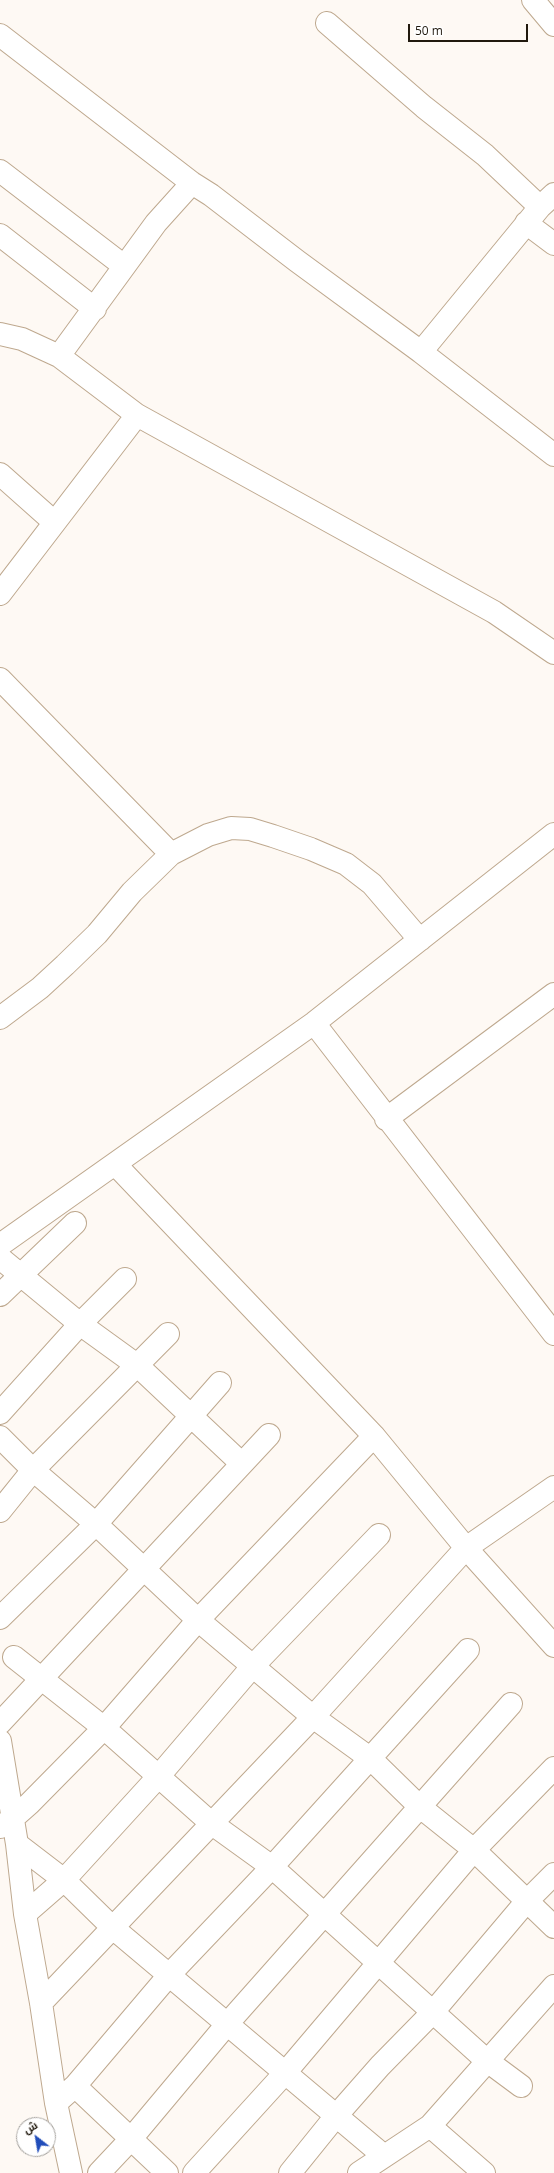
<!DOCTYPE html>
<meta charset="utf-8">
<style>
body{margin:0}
#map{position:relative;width:554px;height:2173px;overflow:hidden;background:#fef9f4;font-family:"Open Sans",Cairo,sans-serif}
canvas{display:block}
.north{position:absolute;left:16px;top:2117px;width:40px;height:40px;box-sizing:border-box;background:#fff;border:1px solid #a6a39f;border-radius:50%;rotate:329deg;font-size:11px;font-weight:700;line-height:16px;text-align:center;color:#21190e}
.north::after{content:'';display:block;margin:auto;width:14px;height:18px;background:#214dba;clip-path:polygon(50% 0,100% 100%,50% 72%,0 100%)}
.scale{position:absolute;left:408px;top:24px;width:120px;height:18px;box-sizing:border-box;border:2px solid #21190e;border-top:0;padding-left:5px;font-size:12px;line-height:14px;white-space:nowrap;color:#21190e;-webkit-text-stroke:3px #fff;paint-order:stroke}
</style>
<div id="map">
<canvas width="554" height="2173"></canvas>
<div class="north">ش</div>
<div class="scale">50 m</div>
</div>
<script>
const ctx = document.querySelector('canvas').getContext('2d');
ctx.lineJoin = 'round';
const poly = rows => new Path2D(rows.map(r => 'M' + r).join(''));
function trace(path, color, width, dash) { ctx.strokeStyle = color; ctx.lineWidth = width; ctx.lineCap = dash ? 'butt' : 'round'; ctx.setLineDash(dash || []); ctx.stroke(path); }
const minor = poly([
 [533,0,554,25],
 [327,23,424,107,485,155,540,207],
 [0,35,192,183,211,195,297,261,421,352,554,455],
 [0,171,124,266],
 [526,223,554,244],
 [0,235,95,309],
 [0,334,22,339,59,356,137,415,494,612,554,653],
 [421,352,540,207,554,194],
 [59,356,156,223,192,183],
 [0,474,54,522],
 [0,594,137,415],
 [0,679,171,854],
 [0,1018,40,988,65,965,97,934,132,892,171,854,208,835,231,828,250,829,273,836,311,849,346,864,372,884,420,940],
 [314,1023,554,1334],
 [386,1119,554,994],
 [115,1164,374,1436,466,1548,554,1487],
 [0,1245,314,1023,554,834],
 [0,1258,80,1324,138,1366,242,1464],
 [0,1295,75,1223],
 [0,1413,80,1324,125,1279],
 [0,1437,33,1470,96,1524,198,1620,313,1717,371,1759,419,1806,474,1850,554,1927],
 [0,1511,33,1470,168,1334],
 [0,1618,96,1524,220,1383],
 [14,1657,104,1728,211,1823,272,1867,486,2060,521,2086],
 [0,1723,269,1435],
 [0,1741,17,1844,25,1914,41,2003,56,2103,71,2173],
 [0,1827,12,1819,29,1804,104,1728,198,1620,374,1436],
 [17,1844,64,1880,113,1928,384,2156],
 [25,1914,64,1880,158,1777,252,1667,379,1535],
 [41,2003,313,1717,466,1548,554,1646],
 [75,2086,167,2173],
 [56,2103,75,2086,170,1974,272,1867,468,1650],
 [430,2126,484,2173],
 [99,2173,130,2140,228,2023,511,1704],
 [194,2173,285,2073,474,1850,554,1768],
 [290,2173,336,2116,380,2066,433,2012,526,1902,554,1874],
 [359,2173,430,2126,554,1986]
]);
trace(minor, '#bea88e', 24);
trace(minor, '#fff', 22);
</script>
